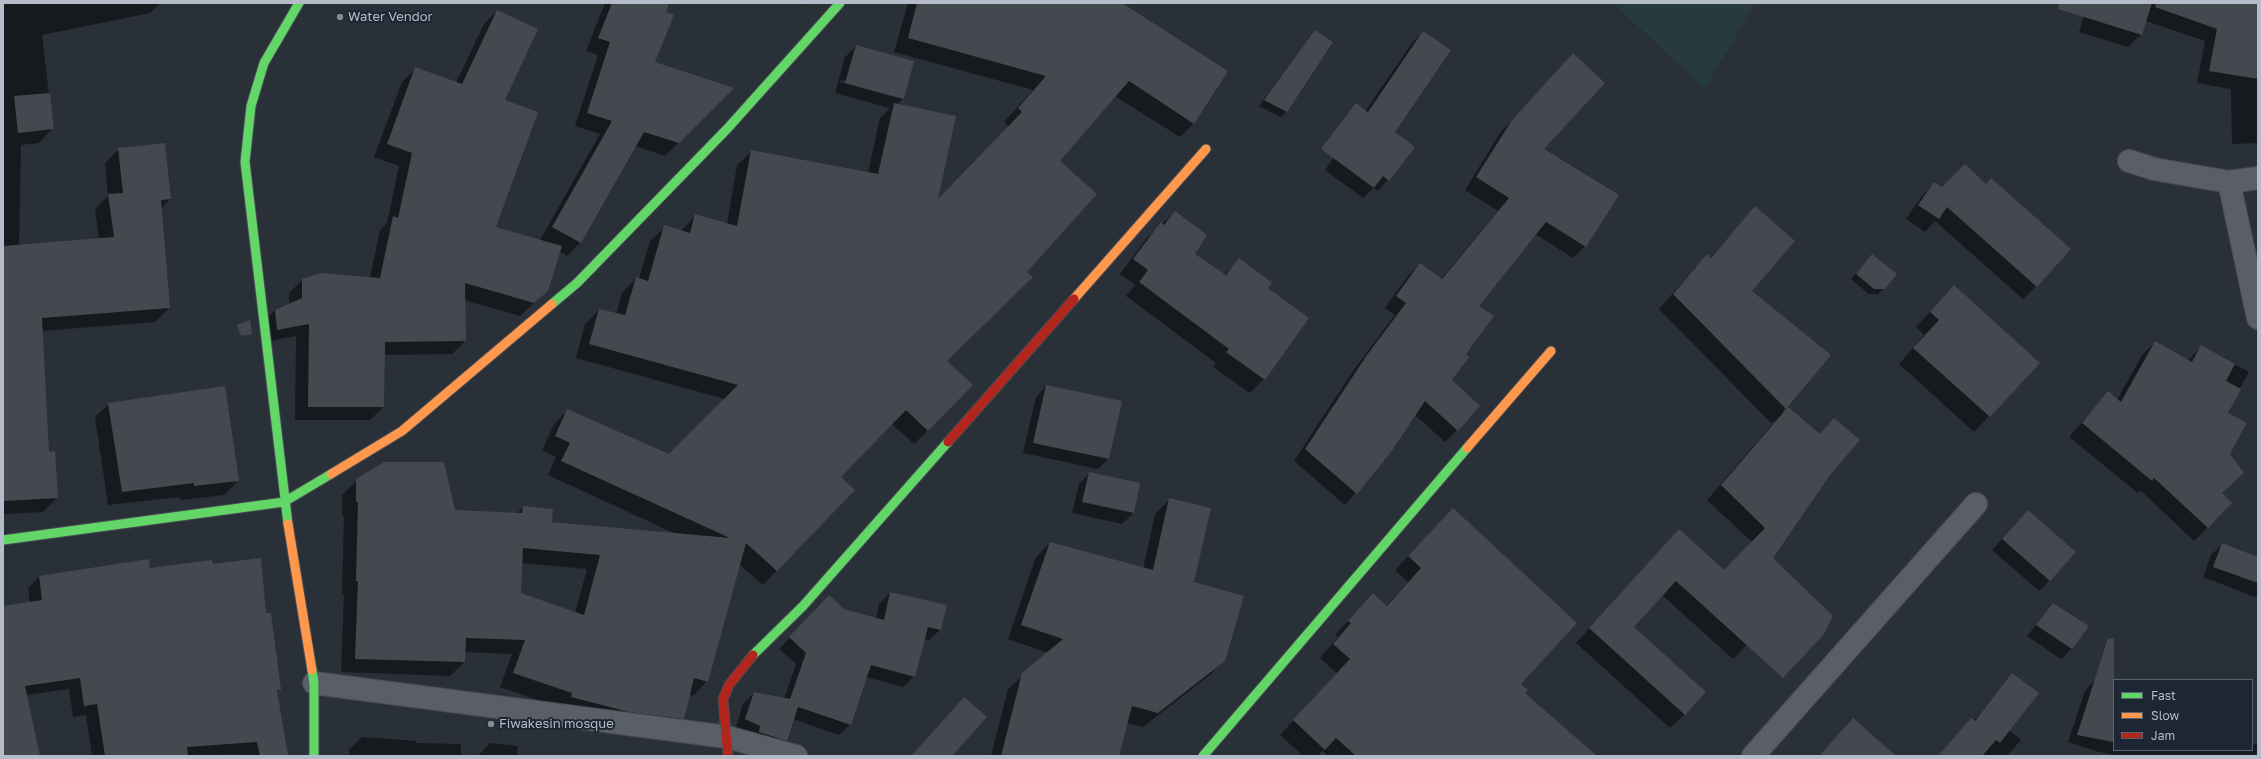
<!DOCTYPE html>
<style>
body{margin:0}
#map{position:relative;width:2261px;height:759px;overflow:hidden;background:#2a3038;font-family:"Golos Text",sans-serif}
canvas{display:block}
.frame{position:absolute;inset:0;border:4px solid #b4bcc9;pointer-events:none}
.legend{position:absolute;left:2113px;top:679px;width:140px;height:72px;box-sizing:border-box;background:#1d2633;border:1px solid #59626f;margin:0;padding:5px 7px;list-style:none;font-size:12px;color:#b4bcc9}
.legend li{display:flex;align-items:center;gap:8px;height:20px}
.legend b{width:20px;border:1px solid #59626f}
</style>
<div id="map">
<canvas width="2261" height="759"></canvas>
<div class="frame"></div>
<ul class="legend">
<li><b style="height:5px;background:#63d668"></b>Fast</li>
<li><b style="height:5px;background:#ff974d"></b>Slow</li>
<li><b style="height:5px;background:#b3261e"></b>Jam</li>
</ul>
</div>
<script>
const ctx = document.querySelector('canvas').getContext('2d');
ctx.lineJoin = 'round';
function paint(path, color) { ctx.fillStyle = color; ctx.fill(path, 'evenodd'); }
const poly = rows => new Path2D(rows.map(r => 'M' + r).join(''));
function trace(path, color, width, dash) { ctx.strokeStyle = color; ctx.lineWidth = width; ctx.lineCap = dash ? 'butt' : 'round'; ctx.setLineDash(dash || []); ctx.stroke(path); }
function drawText(font, color, halo, rows, align = 'center') {
  ctx.font = font + ' "Golos Text",sans-serif'; ctx.lineWidth = 4; ctx.setLineDash([]); ctx.textBaseline = 'middle'; ctx.strokeStyle = halo; ctx.fillStyle = color; for (const [text, x, y, turn = 0] of rows) {
    ctx.save(); ctx.translate(x, y); ctx.rotate((+turn || 0) * Math.PI / 180); ctx.textAlign = isNaN(turn) ? turn : align; if (halo) ctx.strokeText(text, 0, 0); ctx.fillText(text, 0, 0); ctx.restore();
  }
}
paint(poly([
 [1613,3,1755,3,1705,89]
]), '#273a3e');
paint(poly([
 [3,3,160,3,150,13,42,35,53,128,39,143,21,145,19,246,99,239,95,209,108,196,105,163,119,149,170,199,161,209,169,308,155,322,41,331,48,453,57,498,43,512,3,514],
 [605,3,668,3,653,63,732,89,665,156,635,146,580,243,567,256,559,251,547,290,520,316,464,300,465,341,452,354,384,355,383,407,370,420,295,420,296,336,264,342,262,324,275,310,289,305,289,293,302,280,370,278,380,230,387,223,399,166,374,157,402,82,415,69,456,83,484,24,497,11,503,101,494,228,540,240,600,134,575,126,598,55,586,51],
 [799,3,808,3,806,5],
 [908,3,1120,3,1194,123,1180,137,1115,96,1059,161,946,361,928,430,914,444,891,423,840,477,854,490,763,585,739,564,707,681,693,696,689,694,683,718,669,732,558,707,500,687,512,654,464,652,464,662,450,676,341,672,344,595,342,595,344,516,342,516,342,495,357,480,454,511,517,513,523,507,551,522,676,534,548,475,556,457,542,450,554,424,568,410,669,455,725,399,576,358,585,324,599,310,616,314,622,293,636,278,639,279,650,241,665,227,681,231,696,215,727,224,737,165,752,151,868,173,880,118,890,108,835,93,845,57,856,46,903,98,897,105,937,202,1009,126,1004,122,1033,90,894,52],
 [841,80,898,96,898,98,840,82],
 [521,563,587,569,575,613,520,594],
 [2088,3,2258,3,2258,143,2232,144,2231,89,2197,83,2205,41,2146,21,2141,35,2128,47,2079,32],
 [1315,31,1331,42,1286,112,1281,117,1259,106],
 [1423,32,1394,132,1414,147,1378,191,1373,188,1363,198,1325,170,1412,43],
 [1561,67,1543,149,1585,246,1573,258,1535,234,1478,306,1464,354,1451,380,1457,430,1445,442,1415,415,1391,451,1345,505,1294,461,1355,368,1395,315,1385,308,1408,276,1420,264,1441,279,1498,211,1465,190,1500,133],
 [1934,183,1942,189,2036,286,2023,299,1935,221,1925,232,1906,219,1921,197],
 [1755,208,1751,291,1829,355,1783,411,1829,474,1771,558,1747,645,1733,659,1662,595,1633,627,1685,714,1670,728,1576,643,1665,545,1724,571,1752,542,1707,500,1776,420,1771,423,1659,309,1693,270,1707,255,1710,258],
 [1175,212,1194,254,1224,275,1239,260,1266,289,1264,379,1250,393,1213,367,1216,363,1126,296,1135,285,1120,274,1147,238],
 [1867,261,1884,288,1878,294,1869,294,1851,279],
 [1954,286,2039,363,1974,432,1899,364,1924,335,1916,327],
 [2155,342,2188,360,2201,347,2249,372,2226,413,2229,454,2221,494,2208,527,2194,541,2140,490,2138,493,2069,437,2108,393,2117,400,2142,355],
 [1046,386,1108,459,1098,469,1023,453,1036,397],
 [109,404,238,481,224,495,181,500,180,497,108,505,95,417],
 [1090,473,1139,484,1133,513,1122,524,1072,513,1079,484],
 [1170,499,1193,583,1224,660,1210,675,1143,727,1126,723,1118,756,991,756,1008,689,1048,653,1008,639,1036,557,1050,543,1143,569,1155,514],
 [1453,509,1524,693,1596,756,1328,756,1322,751,1318,756,1303,756,1280,735,1337,673,1320,658,1338,637,1335,635,1373,594,1386,606,1408,582,1395,570],
 [2017,522,2050,580,2039,591,1992,550],
 [2222,544,2258,558,2258,598,2203,577,2211,555],
 [212,565,265,614,280,689,277,692,287,756,239,756,239,754,209,756,92,756,86,715,73,717,69,689,26,695,39,756,3,756,3,607,30,603,28,588,39,577],
 [890,593,940,630,929,640,923,639,914,676,903,687,866,677,850,724,839,735,793,719,786,740,776,751,735,730,743,704,754,693,784,699,796,664,779,649,819,607,843,610,876,619,879,604],
 [2053,604,2072,648,2061,659,2027,636],
 [2012,674,2009,730,2021,740,2007,756,1938,756,1971,720,1973,721,1981,713],
 [2095,680,2114,687,2114,750,2252,750,2252,743,2258,745,2258,756,2122,756,2099,752,2068,742,2085,691],
 [362,737,417,741,416,743,461,744,461,756,349,756,349,750],
 [490,743,518,746,517,756,478,756]
]), '#0007');
paint(poly([
 [612,3,669,3,666,12,674,15,655,62,734,88,679,143,644,132,581,243,552,227,612,121,587,113,610,42,598,38],
 [917,3,1122,3,1228,71,1194,124,1129,81,1060,161,1097,194,1027,272,1033,277,947,361,973,385,928,431,906,410,841,477,855,490,777,571,746,543,708,682,694,678,684,719,629,712,571,697,572,693,513,673,525,640,466,638,465,662,355,659,358,581,356,581,358,502,356,502,356,479,384,462,444,462,455,510,522,513,523,506,553,509,552,522,730,538,561,461,570,443,555,436,567,409,669,454,738,385,589,344,599,309,625,315,636,277,648,281,664,225,690,233,695,214,737,226,751,150,878,174,894,103,956,116,938,199,1022,112,1018,108,1046,76,908,38],
 [523,548,600,555,584,615,521,593],
 [2059,3,2152,3,2142,35,2058,9],
 [2156,3,2258,3,2258,79,2209,71,2217,29,2155,7],
 [497,10,538,29,505,100,538,112,496,227,562,246,548,291,534,303,465,283,466,341,385,342,384,407,308,407,309,324,277,330,275,310,302,298,302,279,320,273,380,278,393,216,398,218,412,153,387,144,415,67,462,84],
 [1315,30,1333,42,1287,112,1264,100],
 [1423,31,1451,50,1395,132,1415,147,1389,181,1383,176,1374,188,1321,149,1356,103,1368,112],
 [856,45,914,61,904,99,845,83],
 [1573,53,1605,83,1544,149,1619,195,1586,247,1546,222,1479,306,1494,316,1466,354,1469,357,1452,380,1480,406,1458,431,1425,401,1391,452,1357,494,1305,449,1367,355,1406,303,1396,296,1420,263,1442,279,1509,198,1476,177,1512,120],
 [50,93,54,129,18,133,14,96],
 [165,143,171,199,161,200,170,308,42,318,49,452,55,451,58,498,3,501,3,246,114,237,108,194,123,193,118,148],
 [1965,164,1986,184,1991,178,2071,249,2037,287,1947,207,1939,219,1918,205,1934,182,1942,187],
 [1755,206,1795,241,1752,291,1831,355,1786,409,1673,294,1707,254,1711,258],
 [1175,211,1207,235,1195,254,1226,275,1239,258,1272,283,1268,288,1309,318,1265,380,1226,352,1229,349,1139,282,1148,270,1133,259,1161,222,1164,225],
 [1872,254,1897,274,1885,289,1874,289,1856,274],
 [1954,285,2040,363,1990,417,1913,348,1939,320,1930,312],
 [250,320,252,334,241,336,237,325],
 [2155,341,2192,362,2201,345,2235,364,2226,381,2241,389,2228,413,2247,423,2230,454,2244,473,2222,493,2232,503,2208,528,2154,478,2152,481,2082,423,2108,391,2121,402],
 [1046,385,1122,401,1109,459,1033,443],
 [225,386,239,481,194,486,194,483,122,492,108,403],
 [1788,407,1820,434,1834,418,1860,440,1830,475,1773,558,1833,616,1824,634,1783,678,1676,581,1634,627,1706,692,1685,715,1589,628,1679,529,1724,570,1765,528,1721,485],
 [1089,472,1140,483,1134,513,1082,502],
 [1169,498,1211,508,1194,582,1244,596,1225,661,1158,713,1132,706,1119,756,1001,756,1022,673,1063,639,1021,625,1050,542,1153,570],
 [1453,508,1577,623,1521,684,1528,690,1525,693,1597,756,1356,756,1336,738,1325,750,1293,720,1350,659,1333,644,1351,623,1348,621,1373,593,1387,606,1421,568,1408,556],
 [2028,510,2076,552,2050,581,2002,539],
 [2222,543,2258,557,2258,583,2213,567],
 [261,558,266,613,271,613,281,690,277,690,288,756,260,756,257,742,187,747,188,756,105,756,97,704,84,706,80,678,25,686,40,756,3,756,3,606,42,600,39,576,149,559,150,568,212,560,213,564],
 [890,592,947,605,941,630,928,627,915,677,871,665,851,725,798,707,787,741,759,732,760,726,745,719,754,692,790,699,806,653,789,637,829,595,844,609,884,620],
 [2053,603,2089,626,2072,649,2036,625],
 [2108,638,2114,639,2114,742,2077,735],
 [2012,673,2039,693,2000,743,1996,740,1982,756,1938,756,1971,718,1975,721],
 [964,697,987,717,952,756,911,756],
 [1853,718,1896,756,1819,756]
]), '#444950');
const street = poly([
 [2129,161,2154,169,2229,182,2258,178],
 [2229,182,2258,318],
 [314,683,727,737,796,756],
 [1753,756,1976,504]
]);
const fast = poly([
 [552,304,577,283,727,129,840,3],
 [288,524,245,162,251,106,264,63,299,3],
 [3,540,284,502,331,474],
 [753,655,803,606,948,442],
 [312,670,314,683,314,756],
 [1203,756,1467,448]
]);
const slow = poly([
 [1074,299,1206,149],
 [1467,448,1551,351],
 [331,474,402,431,552,304],
 [288,524,312,670]
]);
const jam = poly([
 [948,442,1074,299],
 [728,756,723,699,729,685,753,655]
]);
trace(street, '#484c53', 24);
trace(fast, '#484c53', 11);
trace(slow, '#484c53', 11);
trace(jam, '#484c53', 11);
trace(street, '#5a5e66', 22);
trace(fast, '#63d668', 9);
trace(slow, '#ff974d', 9);
trace(jam, '#b3261e', 9);
for (const [x, y, r, color] of [
 [340,17,4,"#848b96"],
 [491,724,4,"#848b96"]
]) { const dot = new Path2D(); dot.arc(x, y, r, 0, 2 * Math.PI); ctx.fillStyle = color; ctx.fill(dot); trace(dot, '#1d2633', 1.5); }
drawText('13px', '#b4bcc9', '#1d2633', [
 ["Water Vendor",348,17],
 ["Fiwakesin mosque",499,724]
], 'left');
</script>
